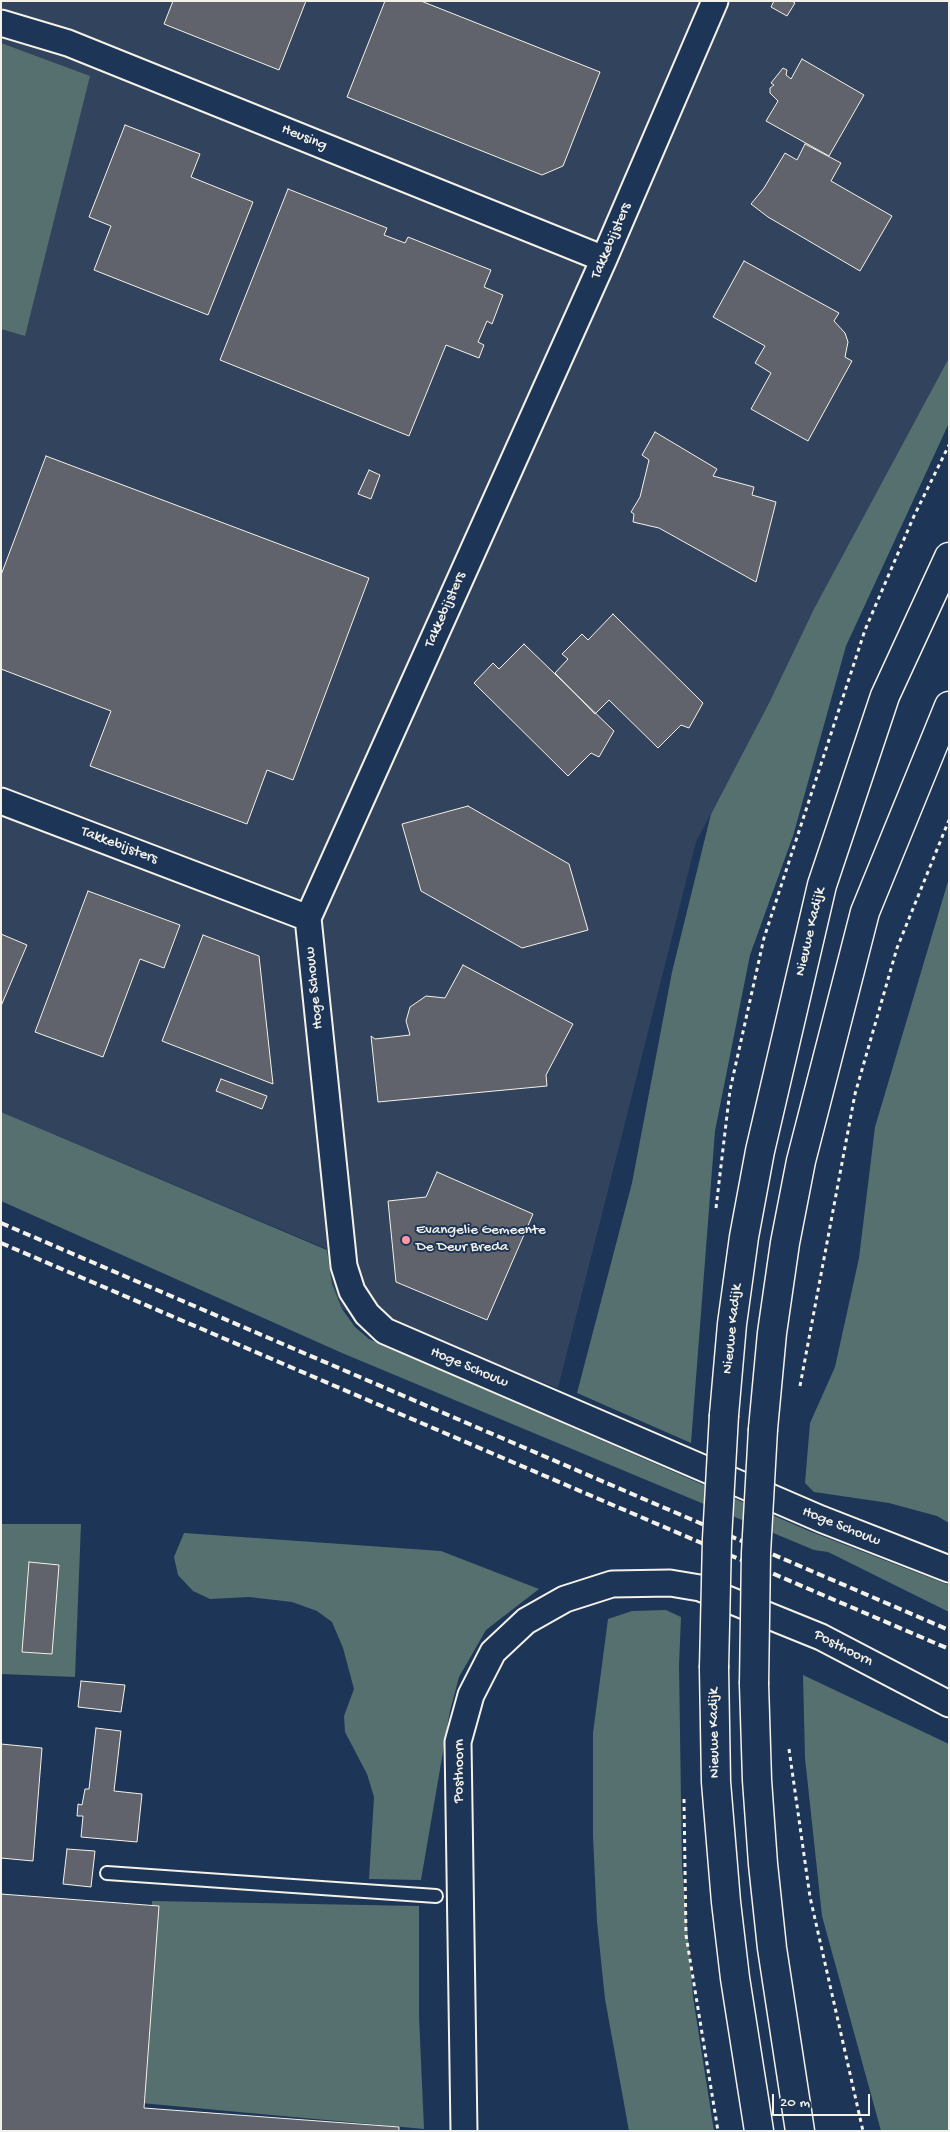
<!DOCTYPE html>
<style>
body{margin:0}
#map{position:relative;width:950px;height:2132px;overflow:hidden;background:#1d3557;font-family:"Gochi Hand",sans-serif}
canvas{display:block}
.frame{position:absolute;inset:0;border:2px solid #f4f1e8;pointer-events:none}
.scale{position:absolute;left:772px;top:2094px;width:98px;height:22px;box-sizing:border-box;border:2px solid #f4f1e8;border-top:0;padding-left:6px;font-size:15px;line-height:18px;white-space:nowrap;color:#f4f1e8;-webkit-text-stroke:4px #1d3557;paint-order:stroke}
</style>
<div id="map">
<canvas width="950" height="2132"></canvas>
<div class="frame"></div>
<div class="scale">20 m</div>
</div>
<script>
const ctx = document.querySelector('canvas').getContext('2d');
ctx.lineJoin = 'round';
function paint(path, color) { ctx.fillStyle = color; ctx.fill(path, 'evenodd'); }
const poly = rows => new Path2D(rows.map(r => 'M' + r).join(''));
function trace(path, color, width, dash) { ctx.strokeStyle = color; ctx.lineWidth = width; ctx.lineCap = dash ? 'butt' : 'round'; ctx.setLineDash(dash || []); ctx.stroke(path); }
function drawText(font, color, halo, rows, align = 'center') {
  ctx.font = font + ' "Gochi Hand",sans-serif'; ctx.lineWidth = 4; ctx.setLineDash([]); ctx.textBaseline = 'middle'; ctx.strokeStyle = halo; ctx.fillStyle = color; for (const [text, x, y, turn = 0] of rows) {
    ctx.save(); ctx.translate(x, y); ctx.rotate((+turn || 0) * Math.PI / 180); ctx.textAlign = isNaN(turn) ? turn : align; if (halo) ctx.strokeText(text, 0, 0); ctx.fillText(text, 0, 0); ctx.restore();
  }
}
paint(poly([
 [1,1,949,1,949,359,696,842,558,1388,342,1309,332,1284,327,1249,1,1112]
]), '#31435d');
paint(poly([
 [1,43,90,76,25,336,1,329],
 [949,358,949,423,846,646,793,836,750,955,715,1131,691,1443,577,1393,632,1183,672,972,711,814,770,701,814,609],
 [949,878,949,1523,937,1516,889,1503,814,1492,805,1483,810,1423,835,1367,859,1258,875,1127],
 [1,1112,327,1250,332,1284,342,1309,355,1327,369,1339,809,1531,949,1585,949,1612,828,1552,814,1550,342,1353,1,1201],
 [1,1524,81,1524,75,1677,1,1674],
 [184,1533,441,1551,539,1589,486,1630,459,1677,450,1711,421,1880,369,1879,374,1797,367,1774,345,1732,344,1716,354,1689,343,1648,332,1622,317,1611,292,1602,249,1597,210,1599,193,1591,178,1575,174,1557],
 [666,1610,681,1617,679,1665,682,1867,693,1997,714,2131,629,2131,605,1999,597,1922,593,1836,593,1733,608,1619,632,1611],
 [803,1675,949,1744,949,2131,881,2131,822,1916,805,1758],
 [152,1901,419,1906,419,2016,424,2129,141,2103]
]), '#55706e');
const building = poly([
 [173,1,306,1,279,70,164,24,173,1],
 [385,1,421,1,600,72,563,166,542,175,347,97,385,1],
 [774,1,792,1,795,3,787,16,771,7,774,1],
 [802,59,864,95,829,156,766,121,778,101,770,93,770,88,774,85,771,83,783,68,787,70,786,75,791,79,802,59],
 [125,125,200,154,191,177,253,202,208,315,94,270,111,226,89,217,125,125],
 [805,144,841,163,831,181,892,216,860,271,768,217,751,204,764,188,785,153,797,160,805,144],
 [288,189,387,228,384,235,405,243,408,237,491,270,484,287,503,295,492,324,487,321,478,342,484,345,479,358,446,345,409,436,220,360,288,189],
 [744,261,839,313,834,321,845,333,848,342,845,357,852,361,808,441,751,409,771,373,755,363,765,346,713,317,744,261],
 [655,432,717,469,713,476,754,487,752,495,776,502,756,582,659,528,633,522,634,514,631,512,640,497,649,460,642,455,655,432],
 [46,456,369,578,293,780,267,770,247,824,90,766,111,711,1,669,1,575,46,456],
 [369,470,380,475,371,499,358,494,369,470],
 [613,614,703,703,689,728,681,725,658,748,609,700,595,714,555,673,568,659,562,654,582,634,588,640,613,614],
 [524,644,614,731,599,757,591,753,568,776,474,683,493,663,499,669,524,644],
 [468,806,569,864,588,930,522,948,421,891,402,824,468,806],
 [88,891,180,925,164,968,140,959,103,1057,35,1032,88,891],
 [1,934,27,945,1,1006,1,934],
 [203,935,259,956,273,1084,162,1041,203,935],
 [463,965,573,1024,546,1075,547,1086,378,1102,371,1036,375,1039,410,1035,406,1021,410,1007,426,996,445,998,463,965],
 [221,1079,267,1096,262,1109,216,1091,221,1079],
 [437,1172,533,1214,487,1320,396,1282,388,1201,426,1197,437,1172],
 [29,1562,59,1565,52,1654,22,1652,29,1562],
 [81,1681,125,1685,121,1712,78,1707,81,1681],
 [96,1728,121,1731,114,1791,142,1794,137,1842,81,1837,83,1816,77,1816,78,1804,82,1805,85,1789,89,1789,96,1728],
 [1,1744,42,1748,33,1861,1,1858,1,1744],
 [67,1849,95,1851,91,1887,63,1884,67,1849],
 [1,1894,159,1906,144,2108,399,2127,399,2131,1,2131,1,1894]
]);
paint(building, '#60636b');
trace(building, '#f4f1e8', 1);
const lane = poly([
 [107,1873,436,1896]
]);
const street = poly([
 [1,23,68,43,604,259],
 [1,801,308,918,604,259,715,1],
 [308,918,344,1266,352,1291,367,1314,385,1331,821,1519,949,1569],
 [464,2131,458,1742,471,1695,493,1652,526,1621,565,1599,612,1584,670,1583,700,1588,821,1637,949,1704]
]);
const primary = poly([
 [724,1415,732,1324,744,1237,760,1151,822,885,885,696,949,557],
 [763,1429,772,1333,785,1243,801,1161,865,912,949,706],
 [714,1668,716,1782,726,1902,735,1978,759,2131],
 [754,1684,757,1780,763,1864,772,1948,800,2131]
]);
trace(lane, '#f4f1e8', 16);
trace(street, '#f4f1e8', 29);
trace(primary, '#f4f1e8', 31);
trace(poly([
 [716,1208,730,1090,764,938,865,630,914,516,949,445],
 [800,1386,855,1094,897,948,949,820],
 [789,1749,810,1897,863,2131],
 [684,1799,686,1935,718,2131]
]), '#f4f1e8', 3, [4, 4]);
trace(lane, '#1d3557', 12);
trace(street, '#1d3557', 25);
trace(primary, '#1d3557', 28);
trace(poly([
 [1,1223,949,1630],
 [1,1243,949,1649]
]), '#f4f1e8', 4, [8, 4]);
const primaryBridge = poly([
 [714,1668,717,1539,724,1415],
 [754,1684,756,1553,763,1429]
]);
trace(primaryBridge, '#f4f1e8', 31, []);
trace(primaryBridge, '#1d3557', 28);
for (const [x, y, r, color] of [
 [406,1240,5,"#ff9aa2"]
]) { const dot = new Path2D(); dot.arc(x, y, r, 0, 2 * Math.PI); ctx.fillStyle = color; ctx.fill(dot); trace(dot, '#1d3557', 2); }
drawText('15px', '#f4f1e8', '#1d3557', [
 ["Heusing",304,138,22],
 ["Takkebijsters",612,241,-67],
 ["Takkebijsters",446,610,-66],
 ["Takkebijsters",119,846,21],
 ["Nieuwe Kadijk",811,932,-77],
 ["Hoge Schouw",315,988,-96],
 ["Nieuwe Kadijk",733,1329,-84],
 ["Hoge Schouw",469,1368,23],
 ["Hoge Schouw",841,1527,22],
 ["Posthoorn",843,1649,27],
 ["Nieuwe Kadijk",715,1733,-91],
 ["Posthoorn",460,1771,-89]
]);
drawText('15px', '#f4f1e8', '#1d3557', [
 ["Evangelie Gemeente",416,1231],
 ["De Deur Breda",416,1248]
], 'left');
</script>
